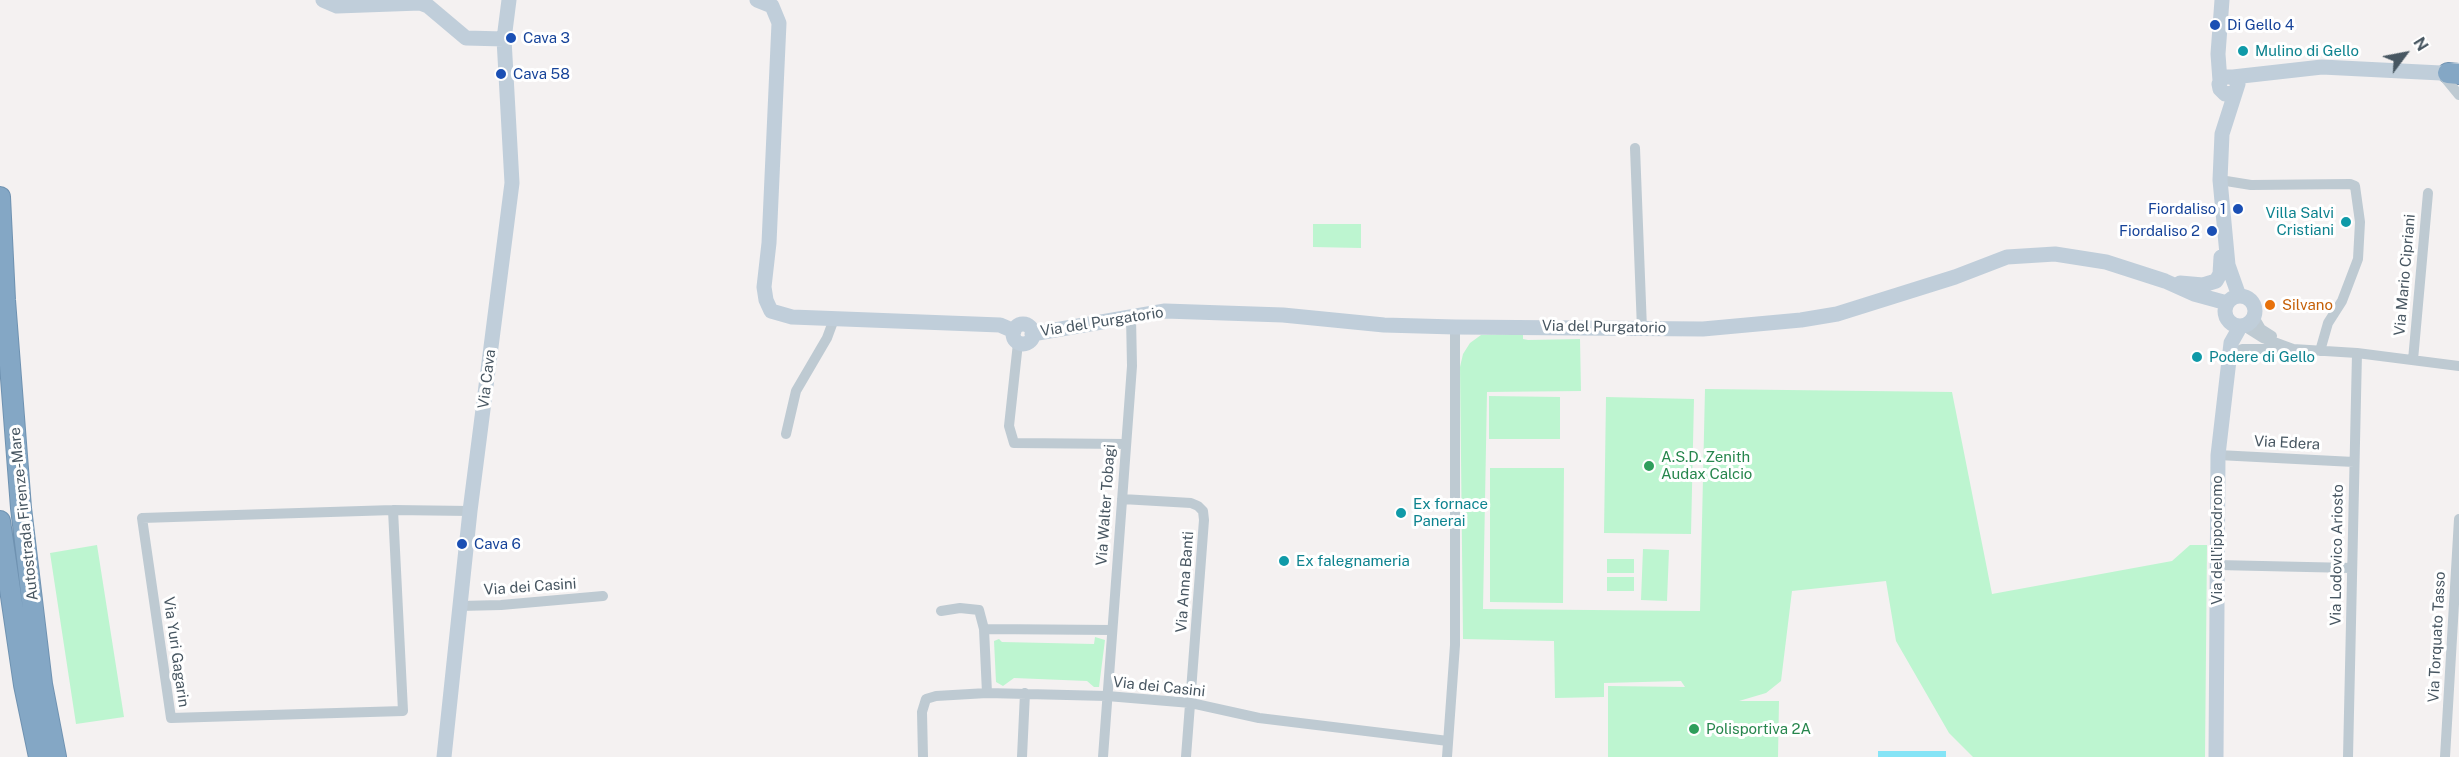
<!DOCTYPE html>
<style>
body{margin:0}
#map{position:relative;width:2459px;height:757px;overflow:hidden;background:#f4f1f1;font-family:"Public Sans",sans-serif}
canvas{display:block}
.north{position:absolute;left:2375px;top:24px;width:60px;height:60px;-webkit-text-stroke:4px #fff;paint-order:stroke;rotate:58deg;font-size:16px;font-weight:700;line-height:24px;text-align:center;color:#475661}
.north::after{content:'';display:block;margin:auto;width:21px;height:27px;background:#475661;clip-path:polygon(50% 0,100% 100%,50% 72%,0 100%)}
</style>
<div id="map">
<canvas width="2459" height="757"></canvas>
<div class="north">N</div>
</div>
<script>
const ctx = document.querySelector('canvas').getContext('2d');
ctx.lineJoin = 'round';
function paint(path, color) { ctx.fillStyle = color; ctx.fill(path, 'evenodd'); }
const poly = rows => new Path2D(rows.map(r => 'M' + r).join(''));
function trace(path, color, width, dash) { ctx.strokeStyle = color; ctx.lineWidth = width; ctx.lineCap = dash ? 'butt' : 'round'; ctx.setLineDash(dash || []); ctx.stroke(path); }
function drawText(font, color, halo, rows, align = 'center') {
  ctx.font = font + ' "Public Sans",sans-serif'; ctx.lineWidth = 6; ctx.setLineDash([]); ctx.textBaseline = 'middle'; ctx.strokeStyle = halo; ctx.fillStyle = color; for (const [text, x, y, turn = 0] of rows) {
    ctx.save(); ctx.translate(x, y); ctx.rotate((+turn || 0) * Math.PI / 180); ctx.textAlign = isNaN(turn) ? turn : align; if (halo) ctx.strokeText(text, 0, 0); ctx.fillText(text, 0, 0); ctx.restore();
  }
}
paint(poly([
 [1313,224,1361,224,1361,248,1313,247],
 [1523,334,1523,339,1528,340,1580,339,1581,391,1487,392,1483,609,1700,611,1705,389,1952,392,1992,594,2172,561,2190,545,2207,545,2205,757,1973,757,1949,733,1896,641,1886,581,1792,591,1781,681,1766,693,1739,701,1779,701,1778,757,1608,757,1608,686,1685,687,1681,681,1604,683,1604,697,1555,698,1554,641,1463,639,1460,367,1463,354,1470,343,1481,335],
 [1489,396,1560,397,1560,439,1489,439],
 [1606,397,1694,399,1691,534,1604,533],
 [1490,468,1564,468,1563,603,1490,602],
 [97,545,124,717,76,724,50,553],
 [1643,549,1669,550,1667,601,1641,600],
 [1607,559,1634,559,1634,573,1607,573],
 [1607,577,1634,577,1634,591,1607,591],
 [1095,637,1105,640,1099,687,1094,687,1087,681,1014,678,1003,686,996,682,994,641,999,639,1002,642,1094,644]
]), '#bdf5d0');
paint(poly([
 [1878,751,1946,751,1946,757,1878,757]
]), '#85e4f6');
const highway = poly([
 [2448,73,2459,74],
 [0,197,5,300,21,508,42,684,56,757],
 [0,521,24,685,39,757]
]);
trace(highway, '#6f92b1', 22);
trace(poly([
 [2441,73,2459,95],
 [1635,148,1642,329],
 [2220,180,2251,185,2350,184,2355,186,2360,222,2358,259,2342,301,2328,323,2320,351],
 [2254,317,2261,329,2272,336],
 [2244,326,2263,338,2293,349,2357,353,2459,366],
 [1018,343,1009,426,1014,443,1126,444],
 [2413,360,2428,193],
 [2230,361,2235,352,2242,349,2284,349],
 [786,434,796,391,827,338,834,319],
 [2218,455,2354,462],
 [1122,499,1191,503,1198,506,1203,511,1204,520,1186,757],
 [393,510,403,711,171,718,142,518,393,510,470,511],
 [2217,565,2352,568],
 [460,606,501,605,603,596],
 [941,611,960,608,979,610,984,629,987,693,1107,696,1191,703,1259,718,1448,741],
 [984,629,1112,630],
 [923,757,922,712,926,699,936,696,987,693],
 [1022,757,1025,693],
 [1103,757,1132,366,1131,317],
 [1447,757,1455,645,1455,327],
 [2348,757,2357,353],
 [2445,757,2459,519]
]), '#becad2', 10);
trace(poly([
 [323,0,337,6,420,3,428,6,466,38,504,39],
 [757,0,772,6,779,23,769,243,764,287,766,300,771,311,792,317,1000,325,1014,331],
 [2233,77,2322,67,2441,73,2456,70],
 [2220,81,2218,54,2222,0],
 [2233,93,2225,94,2220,89,2219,84,2223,77,2233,77,2238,84,2222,134,2220,180,2228,265,2239,296],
 [2180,283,2203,285,2216,281,2220,274,2221,257],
 '2225 311a15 15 0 1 1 30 0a15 15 0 1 1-30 0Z',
 '1013 334a10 10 0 1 1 20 0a10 10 0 1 1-20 0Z',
 [1032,334,1165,311,1283,315,1384,325,1455,327,1703,329,1801,320,1837,314,1955,277,2007,257,2055,254,2106,262,2165,281,2194,294,2227,303],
 [444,757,470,511,512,183,504,39,509,0],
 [2216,757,2218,455,2231,343,2240,327]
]), '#c0ceda', 15);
trace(highway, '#84a7c5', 20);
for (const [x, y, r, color] of [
 [2215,25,6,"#1a4fb4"],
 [511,38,6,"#1a4fb4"],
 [2243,51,6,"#0f9aa8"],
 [501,74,6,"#1a4fb4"],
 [2238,209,6,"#1a4fb4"],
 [2346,222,6,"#0f9aa8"],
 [2212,231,6,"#1a4fb4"],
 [2270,305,6,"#e8710a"],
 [2197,357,6,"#0f9aa8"],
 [1649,466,6,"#2e9e5b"],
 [1401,513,6,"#0f9aa8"],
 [462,544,6,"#1a4fb4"],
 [1284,561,6,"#0f9aa8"],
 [1694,729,6,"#2e9e5b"]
]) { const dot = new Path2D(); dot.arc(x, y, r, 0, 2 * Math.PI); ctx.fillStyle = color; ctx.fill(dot); trace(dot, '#fff', 2); }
drawText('15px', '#164399', '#fff', [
 ["Di Gello 4",2227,25],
 ["Cava 3",523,38],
 ["Cava 58",513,74],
 ["Fiordaliso 1",2226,209,"right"],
 ["Fiordaliso 2",2200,231,"right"],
 ["Cava 6",474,544]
], 'left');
drawText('15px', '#0d838f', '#fff', [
 ["Mulino di Gello",2255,51],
 ["Villa Salvi",2334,213,"right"],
 ["Cristiani",2334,230,"right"],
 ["Podere di Gello",2209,357],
 ["Ex fornace",1413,504],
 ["Panerai",1413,521],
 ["Ex falegnameria",1296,561]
], 'left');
drawText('15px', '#475661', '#fff', [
 ["Via Mario Cipriani",2405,275,-85],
 ["Via del Purgatorio",1102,322,-9],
 ["Via del Purgatorio",1604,327,1],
 ["Via Cava",487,379,-83],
 ["Via Edera",2287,443,3],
 ["Via Walter Tobagi",1106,505,-86],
 ["Autostrada Firenze-Mare",24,514,-96],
 ["Via dell'ippodromo",2217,540,-90],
 ["Via Lodovico Ariosto",2337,555,-89],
 ["Via Anna Banti",1185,582,-86],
 ["Via dei Casini",530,587,-4],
 ["Via Torquato Tasso",2437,637,-87],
 ["Via Yuri Gagarin",176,652,82],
 ["Via dei Casini",1159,687,6]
]);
drawText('15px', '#c56008', '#fff', [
 ["Silvano",2282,305]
], 'left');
drawText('15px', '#27864d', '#fff', [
 ["A.S.D. Zenith",1661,457],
 ["Audax Calcio",1661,474],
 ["Polisportiva 2A",1706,729]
], 'left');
</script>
